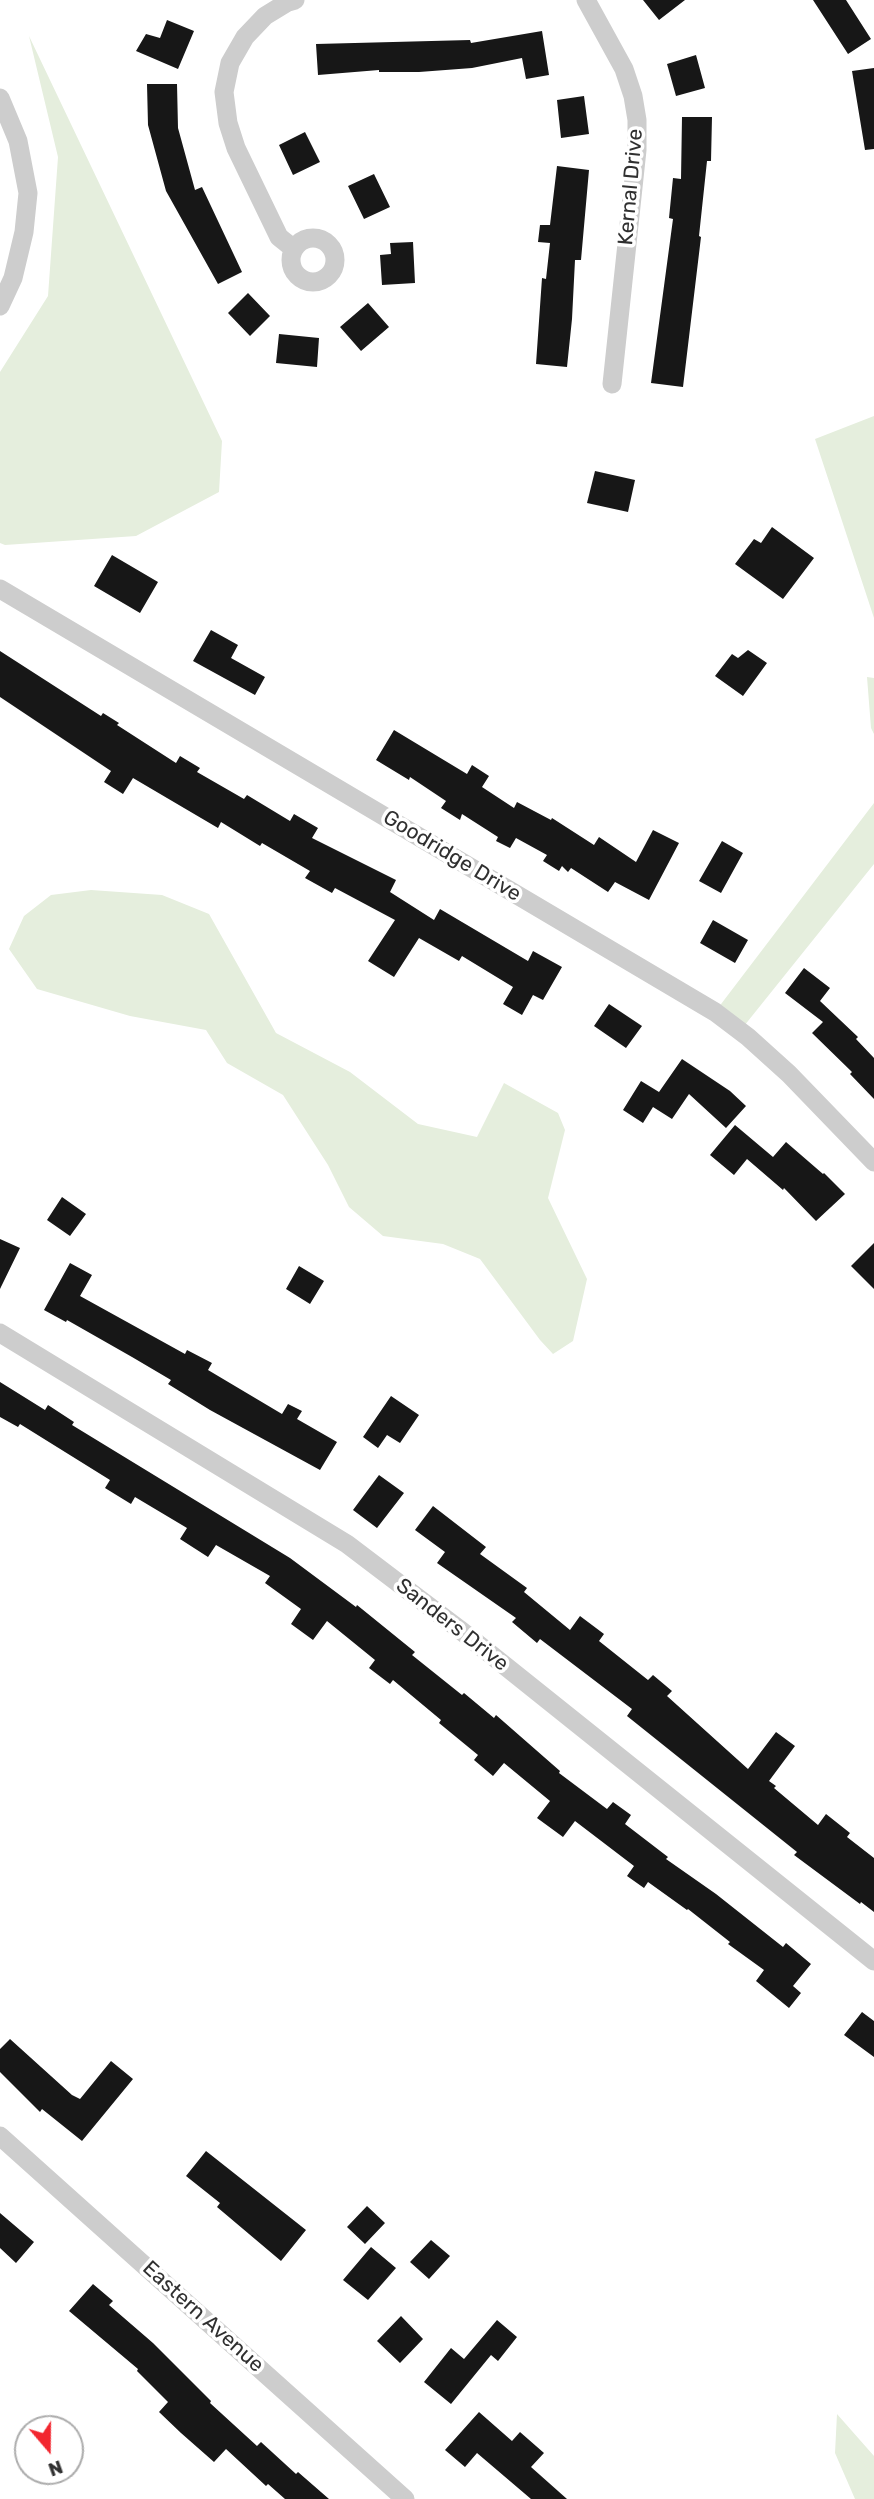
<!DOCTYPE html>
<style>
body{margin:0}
#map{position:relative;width:874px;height:2499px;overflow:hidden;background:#fff;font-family:Rubik,sans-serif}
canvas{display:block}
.north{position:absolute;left:14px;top:2415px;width:70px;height:70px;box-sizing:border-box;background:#fff;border:2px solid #acacac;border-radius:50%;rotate:160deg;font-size:19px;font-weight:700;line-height:28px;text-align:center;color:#303030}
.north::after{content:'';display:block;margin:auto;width:24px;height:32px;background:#f2262f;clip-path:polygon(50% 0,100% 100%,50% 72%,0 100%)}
</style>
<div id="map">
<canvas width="874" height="2499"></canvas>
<div class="north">N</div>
</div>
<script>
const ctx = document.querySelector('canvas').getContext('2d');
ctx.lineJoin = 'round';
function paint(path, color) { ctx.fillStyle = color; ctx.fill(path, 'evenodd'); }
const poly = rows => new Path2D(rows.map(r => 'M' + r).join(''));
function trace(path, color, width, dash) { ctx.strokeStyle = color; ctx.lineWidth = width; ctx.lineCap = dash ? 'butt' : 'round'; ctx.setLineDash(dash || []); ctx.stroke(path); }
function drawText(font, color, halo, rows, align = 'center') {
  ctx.font = font + ' Rubik,sans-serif'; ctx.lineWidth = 7; ctx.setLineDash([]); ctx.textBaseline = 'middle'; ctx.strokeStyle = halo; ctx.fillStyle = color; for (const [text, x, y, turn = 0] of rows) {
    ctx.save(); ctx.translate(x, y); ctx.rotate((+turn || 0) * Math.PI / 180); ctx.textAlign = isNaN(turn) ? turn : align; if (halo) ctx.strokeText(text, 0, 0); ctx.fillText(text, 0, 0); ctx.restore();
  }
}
paint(poly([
 [29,36,222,441,219,492,136,536,5,545,0,543,0,372,48,296,58,157],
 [874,416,874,618,815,439],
 [867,677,874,678,874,734,871,728],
 [874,803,874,864,740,1031,715,1012],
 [91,890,162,895,209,914,276,1033,350,1072,418,1124,477,1137,504,1083,558,1113,565,1130,548,1198,587,1279,573,1341,553,1354,540,1340,480,1259,443,1244,383,1236,349,1207,328,1165,283,1095,227,1063,206,1030,130,1016,37,989,9,949,24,916,51,895],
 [837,2414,874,2456,874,2499,855,2499,835,2453]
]), '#e5eedd');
paint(poly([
 [643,0,685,0,659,20],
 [813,0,846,0,871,39,848,54],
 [167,20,194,31,178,69,136,51,146,34,160,38],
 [542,31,549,75,526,79,522,58,472,68,419,72,379,72,379,70,318,75,316,44,470,40,471,43],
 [696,55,705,88,676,96,667,64],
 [874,68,874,149,865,150,852,71],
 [147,84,177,84,178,128,195,190,202,187,242,272,218,284,166,191,148,125],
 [584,96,589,134,561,138,557,100],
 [682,117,712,117,711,161,707,161,699,236,701,237,683,387,651,383,673,219,669,218,673,178,681,179],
 [305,132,320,162,293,175,279,145],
 [557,166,589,170,581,260,575,260,572,319,567,367,536,364,542,278,546,279,550,243,538,242,540,225,550,225],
 [374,174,390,207,364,219,348,186],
 [413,242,415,283,382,285,380,255,391,254,390,243],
 [248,293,270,316,250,336,228,313],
 [368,303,389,327,361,351,340,327],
 [279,334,319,338,317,367,276,363],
 [595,471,635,480,628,512,587,503],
 [772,527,814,558,783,599,735,564,754,539,761,543],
 [112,555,158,582,140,613,94,586],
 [211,630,238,645,231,658,265,677,255,695,193,661],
 [748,650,767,663,743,696,715,676,732,654,738,658],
 [0,651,101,716,103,713,119,723,117,725,176,763,180,756,200,768,197,772,244,799,247,795,290,821,294,814,318,828,312,838,396,880,390,892,434,920,440,909,528,961,533,951,562,967,543,1000,533,995,522,1015,503,1004,513,987,462,956,459,961,419,938,394,977,368,961,395,920,335,888,332,893,305,878,310,871,262,843,260,846,221,822,218,828,133,778,123,794,104,782,111,771,0,697],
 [394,730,467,774,472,765,489,776,482,787,514,808,517,802,551,820,552,818,594,845,599,837,636,862,653,830,679,843,649,900,615,882,608,892,571,868,568,872,562,866,559,871,543,861,547,855,516,838,510,848,496,841,498,837,462,814,460,820,441,808,446,801,410,777,409,780,376,760],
 [722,841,743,853,721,893,699,881],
 [713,920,748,940,735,963,700,943],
 [804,968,830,988,820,1001,858,1037,856,1039,874,1058,874,1099,850,1074,852,1072,812,1033,823,1022,785,993],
 [609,1004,642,1026,626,1048,594,1026],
 [682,1059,730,1091,746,1106,726,1128,689,1094,672,1119,653,1107,643,1123,623,1110,641,1081,659,1092],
 [735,1125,773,1157,786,1142,823,1174,824,1173,845,1194,816,1221,784,1188,783,1190,747,1159,734,1175,710,1155],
 [62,1197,86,1214,70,1236,47,1220],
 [0,1239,20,1248,0,1289],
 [874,1243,874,1289,851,1266],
 [70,1263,92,1275,80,1296,185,1354,187,1350,212,1363,208,1370,282,1414,288,1404,302,1411,297,1419,337,1442,320,1470,210,1410,168,1384,171,1380,132,1357,67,1320,66,1322,44,1310],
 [299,1266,324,1281,310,1304,286,1289],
 [0,1382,45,1410,48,1405,74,1422,72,1425,290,1558,356,1607,357,1605,415,1652,412,1655,462,1695,464,1693,494,1718,496,1715,560,1771,559,1773,607,1809,613,1802,631,1815,625,1824,668,1857,666,1859,716,1894,783,1947,786,1943,811,1964,793,1986,801,1993,789,2008,756,1981,764,1970,728,1944,730,1942,688,1909,687,1910,648,1882,644,1888,627,1876,634,1866,575,1821,563,1837,537,1818,550,1801,504,1763,493,1776,474,1760,478,1755,439,1723,441,1720,393,1680,390,1684,369,1668,375,1660,327,1621,313,1640,291,1624,301,1609,265,1583,270,1576,216,1545,208,1557,180,1539,187,1528,135,1497,131,1504,105,1488,110,1480,20,1424,18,1427,0,1417],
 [391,1396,419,1415,400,1443,387,1435,378,1448,363,1437],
 [379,1475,404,1493,377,1528,353,1510],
 [433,1506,486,1547,480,1554,527,1588,524,1592,570,1630,580,1616,604,1634,599,1641,648,1680,653,1675,672,1691,667,1696,748,1769,776,1732,795,1746,769,1781,776,1786,774,1788,818,1825,826,1814,850,1833,847,1837,874,1858,874,1912,861,1902,860,1904,794,1855,797,1852,627,1716,632,1709,540,1639,537,1643,512,1622,516,1618,437,1563,445,1552,415,1530],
 [862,2012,874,2021,874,2057,844,2035],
 [10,2039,72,2095,80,2099,111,2061,133,2079,82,2141,42,2109,40,2112,0,2072,0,2049],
 [206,2151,306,2230,281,2261,217,2207,220,2203,186,2176],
 [367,2206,385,2223,365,2244,347,2227],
 [0,2213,34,2242,16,2263,0,2248],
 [431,2240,450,2256,429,2279,410,2262],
 [371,2247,396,2268,368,2300,343,2280],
 [93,2284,113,2301,109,2305,153,2343,211,2401,210,2403,257,2446,261,2442,296,2474,298,2472,329,2499,285,2499,268,2484,266,2486,226,2449,214,2462,181,2433,159,2412,168,2402,137,2371,138,2369,69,2311],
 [401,2316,423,2339,400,2363,377,2341],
 [497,2320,517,2337,498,2361,491,2355,451,2404,424,2382,451,2348,464,2359],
 [479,2412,512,2441,520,2432,544,2453,531,2467,567,2499,531,2499,477,2453,465,2467,445,2450]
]), '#171717');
trace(poly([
 [586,0,624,69,633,96,637,120,637,150,612,384],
 [0,98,18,141,28,193,24,232,13,278,0,306],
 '291 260a22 22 0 1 1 44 0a22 22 0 1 1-44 0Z',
 [294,249,279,237,236,148,228,123,224,92,230,63,245,37,265,16,288,2,295,0],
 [0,589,715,1012,748,1037,789,1074,874,1162],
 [0,1333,347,1544,459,1629,874,1961],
 [0,2136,405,2499]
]), '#cdcdcd', 19);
drawText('21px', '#303030', '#fff', [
 ["Kernal Drive",631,187,-85],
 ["Goodridge Drive",452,856,31],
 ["Sanders Drive",452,1625,38],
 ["Eastern Avenue",203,2317,42]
]);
</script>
